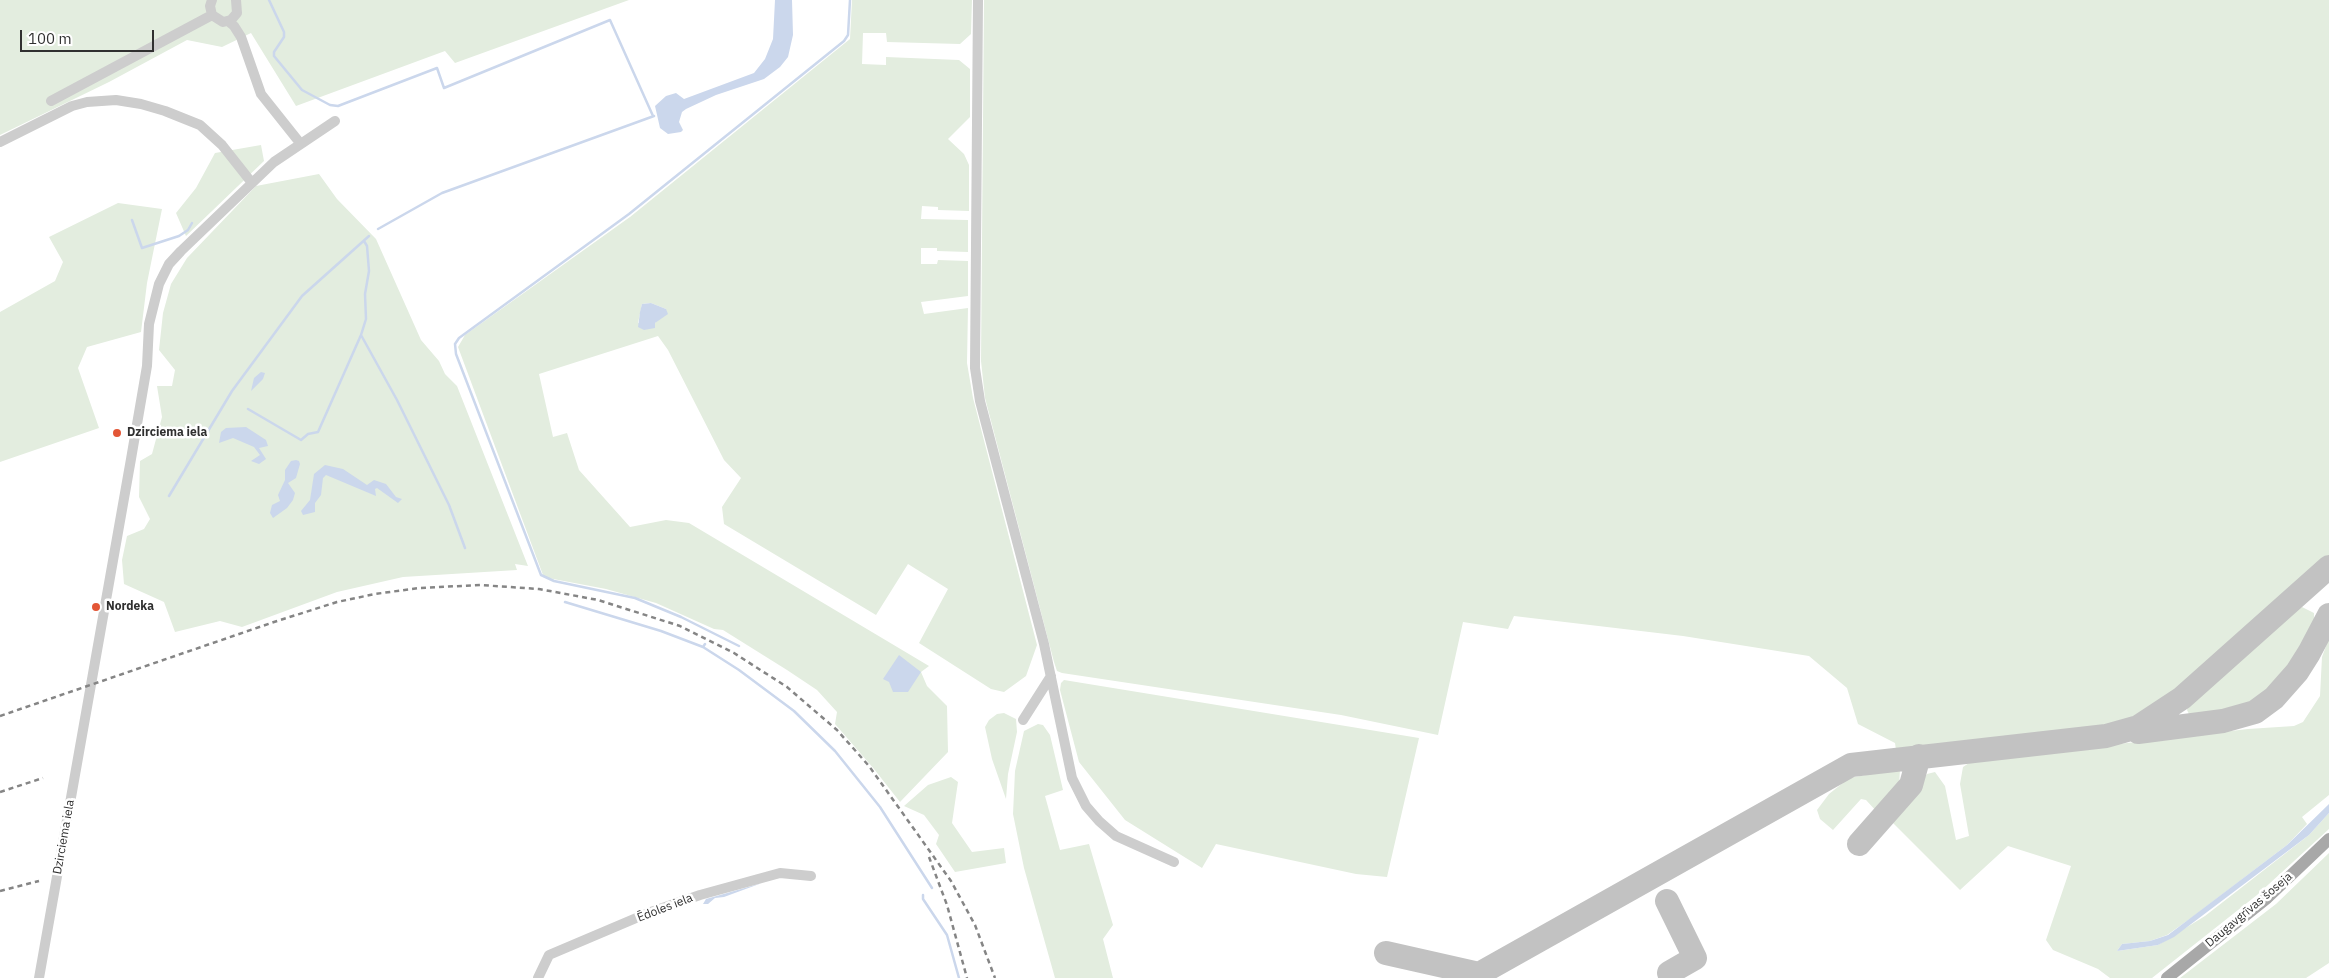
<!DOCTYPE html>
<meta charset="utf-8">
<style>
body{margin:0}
#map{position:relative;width:2329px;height:978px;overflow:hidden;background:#fff;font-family:"IBM Plex Sans",sans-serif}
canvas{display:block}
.scale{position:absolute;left:20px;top:30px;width:134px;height:22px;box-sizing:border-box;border:2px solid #303030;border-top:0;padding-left:6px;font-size:15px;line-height:18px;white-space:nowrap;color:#303030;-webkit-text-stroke:4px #fff;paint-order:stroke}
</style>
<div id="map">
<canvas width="2329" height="978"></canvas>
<div class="scale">100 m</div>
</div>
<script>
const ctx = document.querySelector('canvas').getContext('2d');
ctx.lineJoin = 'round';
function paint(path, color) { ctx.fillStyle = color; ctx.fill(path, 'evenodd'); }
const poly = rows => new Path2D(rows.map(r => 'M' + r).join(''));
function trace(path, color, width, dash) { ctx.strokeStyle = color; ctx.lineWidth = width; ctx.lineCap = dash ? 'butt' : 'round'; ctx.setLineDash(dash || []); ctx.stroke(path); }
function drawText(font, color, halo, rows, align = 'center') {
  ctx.font = font + ' "IBM Plex Sans",sans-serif'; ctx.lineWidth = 5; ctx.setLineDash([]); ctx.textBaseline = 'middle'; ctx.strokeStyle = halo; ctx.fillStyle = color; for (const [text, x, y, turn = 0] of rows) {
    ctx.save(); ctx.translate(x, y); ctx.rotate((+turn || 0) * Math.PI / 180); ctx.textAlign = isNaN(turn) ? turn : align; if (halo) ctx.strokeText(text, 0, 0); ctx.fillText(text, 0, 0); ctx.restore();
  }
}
paint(poly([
 [0,0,629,0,455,63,445,51,296,106,251,33,222,47,187,40,109,82,0,135],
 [852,0,972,0,971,34,960,44,887,42,886,33,863,33,862,64,886,65,886,57,959,60,970,69,970,117,948,139,964,154,969,165,969,211,938,210,938,207,922,206,921,219,968,220,968,252,937,251,937,248,921,248,921,264,937,264,938,260,968,261,968,296,921,302,924,314,968,308,967,363,973,398,1037,645,1026,676,1004,692,991,689,919,643,948,589,908,564,876,615,724,524,722,507,741,478,724,460,668,350,658,336,539,374,553,437,567,433,579,470,630,527,666,520,689,523,929,666,921,672,927,686,947,706,948,752,900,802,874,769,835,724,837,712,817,690,787,670,723,630,714,629,656,603,606,589,548,578,543,575,458,347,465,335,630,217,850,39],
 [651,303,666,309,655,323,638,323,642,304],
 [984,0,2329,0,2329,556,2192,679,2164,701,2129,722,2106,728,1896,750,1895,743,1858,724,1847,688,1809,656,1683,636,1514,616,1508,629,1463,622,1438,735,1341,715,1062,673,1057,671,1054,662,985,398,981,361],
 [261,145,264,161,186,236,176,213,196,188,215,153],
 [319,174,337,199,376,239,421,340,439,361,445,374,457,386,528,566,515,564,517,570,403,577,337,592,242,627,220,621,175,632,164,602,124,584,122,560,127,536,144,529,150,519,139,497,140,461,152,454,162,417,157,386,172,386,175,370,159,350,163,313,171,284,187,258,256,186],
 [118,203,162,209,147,283,141,332,87,347,78,368,99,428,0,462,0,312,55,281,63,262,49,237],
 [2302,607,2314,613,2314,621,2296,659,2278,685,2251,704,2227,712,2197,717,2189,714,2187,710,2189,703,2294,611],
 [2329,638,2329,795,2302,817,2307,824,2287,845,2191,918,2167,935,2150,941,2122,944,2117,951,2158,945,2205,916,2309,835,2329,813,2329,829,2257,895,2152,978,2110,978,2098,969,2053,950,2046,940,2071,866,2008,846,1960,890,1892,822,1927,774,1935,772,1945,786,1956,840,1969,836,1960,784,1963,767,1972,761,2248,729,2294,726,2303,722,2320,696,2322,657],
 [1064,680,1419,738,1387,877,1356,874,1216,844,1202,868,1125,820,1079,762,1060,690,1061,683],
 [1004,713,1016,719,1017,732,1008,774,1006,799,992,759,985,727,989,720,997,714],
 [1038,724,1043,725,1050,735,1063,790,1045,796,1060,850,1089,844,1113,925,1103,939,1113,978,1055,978,1024,868,1013,814,1015,771,1024,731],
 [1900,769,1899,786,1877,812,1866,800,1861,799,1833,830,1820,819,1817,810,1829,794,1849,778],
 [951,777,958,782,952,823,972,852,1004,848,1006,863,955,872,936,844,939,835,924,815,904,806,928,785],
 [2329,853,2329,963,2306,978,2180,978,2276,904]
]), '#e3eddf');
paint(poly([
 [775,0,792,0,793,35,788,57,780,67,764,79,716,95,686,109,682,112,679,122,683,130,681,132,668,134,660,128,655,106,666,96,676,93,684,99,754,73,765,59,773,39],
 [651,303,666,309,668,314,655,323,655,328,644,330,638,327,640,312,642,304],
 [261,372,265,373,263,379,251,391,254,378],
 [246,427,266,440,268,446,259,448,266,459,259,464,251,461,260,455,254,447,233,438,219,443,221,432,226,428],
 [296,460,299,461,300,464,296,478,288,483,295,493,293,500,287,508,273,518,270,513,272,505,280,501,278,495,285,480,285,470,291,461],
 [325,465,343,469,367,485,374,480,386,484,396,497,402,499,398,503,377,488,375,489,376,496,326,475,323,478,321,495,315,503,315,512,303,515,301,511,310,500,314,474],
 [899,655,921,672,908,692,893,692,889,682,883,679],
 [2329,804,2329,813,2309,835,2174,937,2158,945,2117,951,2122,944,2150,941,2168,935,2287,845],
 [762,883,724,897,715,898,708,904,703,904,706,899]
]), '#cbd7ec');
trace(poly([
 [269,0,284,32,284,37,274,52,274,56,302,90,330,105,338,106,437,68,444,88,610,20,653,116],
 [132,220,142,248,179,236,188,230,192,223],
 [378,229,442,193,654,116],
 [364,241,367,246,369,271,365,294,366,319,361,335,397,400,449,505,465,548],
 [248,409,301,440,308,434,318,432,361,335],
 [169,496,232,391,302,296,369,236],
 [565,602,661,631,703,647,705,644],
 [739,646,681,617,635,598,554,581,541,575,456,354,455,344,459,338,629,214,844,41,848,35,850,0],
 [703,647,739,670,794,711,835,751,880,807,932,888],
 [923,895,923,899,947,935,959,978]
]), '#cbd7ec', 2.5);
trace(poly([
 [2138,732,2223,721,2255,712,2274,698,2297,672,2309,653,2329,615],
 [1859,844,1911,785,1919,756],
 [1667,901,1695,958,1669,973],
 [1386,953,1479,974,1851,765,2106,736,2138,727,2182,698,2329,567]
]), '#c2c2c2', 24);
trace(poly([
 [212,0,210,6,212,15,223,22,231,20,237,13,236,0],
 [978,0,975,368,980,401,1044,644,1072,778,1086,806,1099,821,1116,836,1174,862],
 [228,21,234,26,241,37,261,94,300,143],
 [51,101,212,15],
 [0,142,72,106,87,102,116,100,141,104,165,111,200,125,222,145,252,183],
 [1023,720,1051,676],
 [39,978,131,459,147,366,149,324,159,284,169,264,181,251,274,162,335,121],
 [538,978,549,955,648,913,700,895,780,873,811,876]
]), '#cdcdcd', 10);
trace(poly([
 [2167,978,2267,898,2329,839]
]), '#a8a8a8', 12);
trace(poly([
 [0,716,274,622,337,602,375,594,419,588,480,585,539,589,598,600,680,626,734,653,787,687,837,730,869,766,951,881,975,925,995,978],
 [0,792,43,778],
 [929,857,947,905,967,978],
 [0,891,39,881]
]), '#858585', 2.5, [5, 4]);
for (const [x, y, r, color] of [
 [117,433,5,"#e35636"],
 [96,607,5,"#e35636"]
]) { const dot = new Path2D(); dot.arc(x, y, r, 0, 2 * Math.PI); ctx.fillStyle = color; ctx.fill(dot); trace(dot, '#fff', 2); }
drawText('bold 12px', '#303030', '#fff', [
 ["Dzirciema iela",127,433],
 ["Nordeka",106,607]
], 'left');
drawText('12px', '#303030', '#fff', [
 ["Dzirciema iela",64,837,-80],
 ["Ēdoles iela",665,908,-21],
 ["Daugavgrīvas šoseja",2249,910,-40]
]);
</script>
